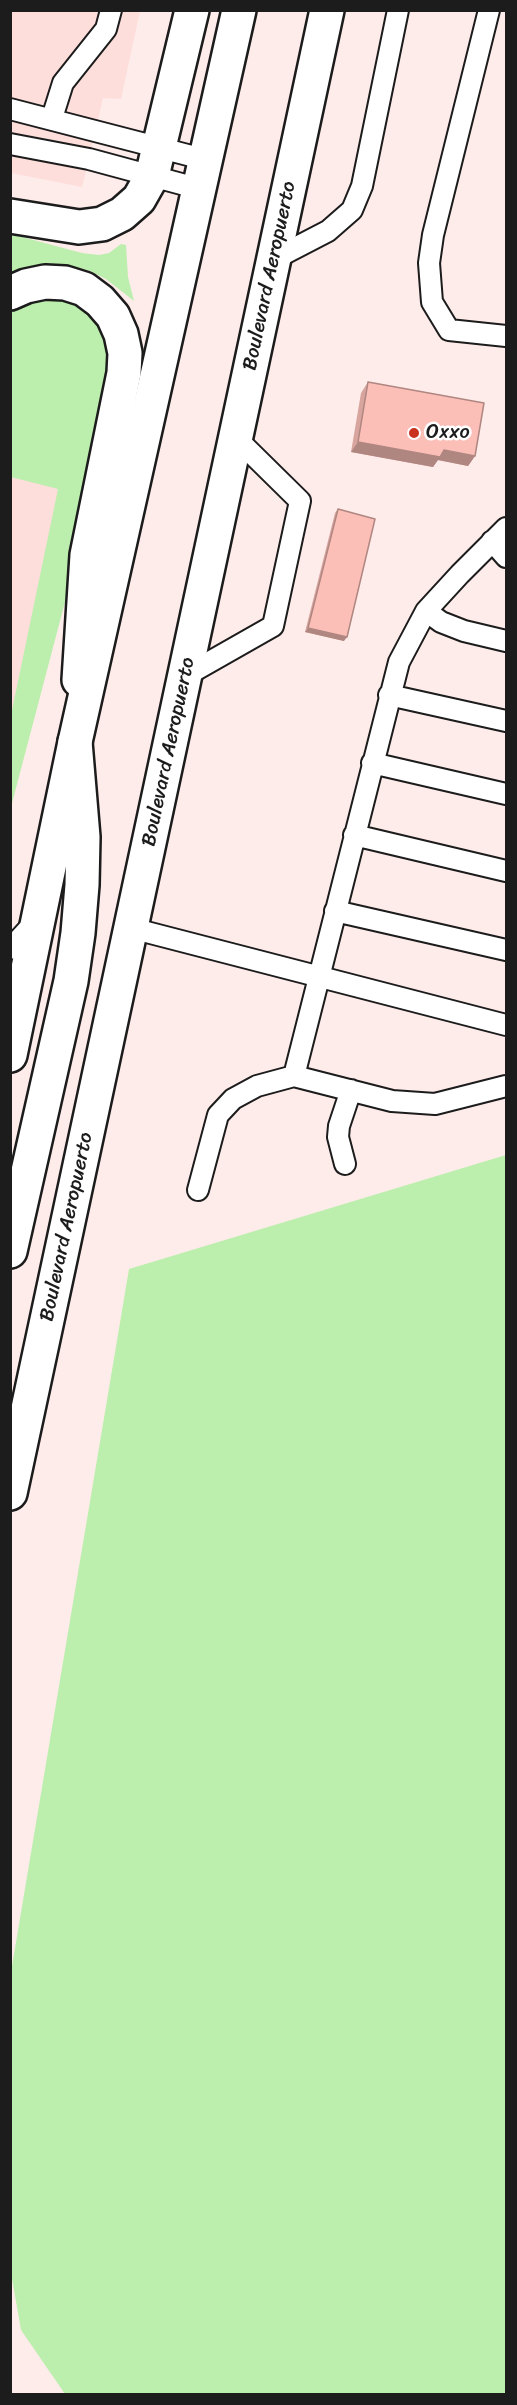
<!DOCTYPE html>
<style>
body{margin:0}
#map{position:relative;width:517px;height:2405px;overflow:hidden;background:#feecea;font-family:Sriracha,sans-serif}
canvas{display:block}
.frame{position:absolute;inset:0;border:12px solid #1c1c1c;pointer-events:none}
</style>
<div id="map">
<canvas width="517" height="2405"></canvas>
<div class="frame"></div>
</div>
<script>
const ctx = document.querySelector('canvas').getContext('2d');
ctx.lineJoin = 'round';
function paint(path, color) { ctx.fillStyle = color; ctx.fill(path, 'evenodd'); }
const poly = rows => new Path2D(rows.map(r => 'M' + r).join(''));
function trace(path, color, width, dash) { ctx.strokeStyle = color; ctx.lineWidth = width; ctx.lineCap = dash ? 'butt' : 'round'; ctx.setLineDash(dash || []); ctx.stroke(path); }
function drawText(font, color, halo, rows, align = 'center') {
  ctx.font = font + ' Sriracha,sans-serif'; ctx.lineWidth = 5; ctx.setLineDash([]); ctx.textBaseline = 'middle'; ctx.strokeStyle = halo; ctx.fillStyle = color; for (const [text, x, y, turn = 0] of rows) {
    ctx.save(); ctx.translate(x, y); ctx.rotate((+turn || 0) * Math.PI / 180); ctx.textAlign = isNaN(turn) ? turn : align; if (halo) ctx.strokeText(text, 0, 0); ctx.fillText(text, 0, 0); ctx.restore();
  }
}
paint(poly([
 [10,11,140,11,121,99,103,98,82,187,11,173],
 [100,301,11,803,11,313]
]), '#fddedb');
paint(poly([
 [11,234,82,253,99,255,109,253,121,244,126,245,128,277,134,301,106,279,90,271,65,265,49,265,36,268,11,282],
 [55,282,121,334,75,564,11,807,11,715,58,489,11,477,11,313,22,300],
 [506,1155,506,2394,65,2394,21,2330,11,2273,11,1972,129,1269]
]), '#bceead');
const service = poly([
 [489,10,433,235,429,263,432,302,449,330,506,336],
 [10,109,207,160],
 [52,118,63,83,106,29,111,10],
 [10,144,89,159,200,189],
 [274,259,328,231,352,210,362,186,398,10],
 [492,541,506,557],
 [426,611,441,622,464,631,506,641],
 [185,676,273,626,300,501,236,438],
 [389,695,506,721],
 [372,763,506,794],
 [354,835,506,871],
 [335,911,506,950],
 [131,928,506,1025],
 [10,949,33,924],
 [294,1076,399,662,426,611,460,574,506,528],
 [345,1164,338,1137,339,1126,351,1090],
 [198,1190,218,1115,233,1099,257,1086,294,1076,392,1101,435,1104,506,1086]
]);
const minor = poly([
 [10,216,79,227,102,224,122,214,139,199,152,176,192,10],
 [10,293,26,286,45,282,65,283,84,289,100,301,113,316,121,334,125,353,124,373,87,555,79,680]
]);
const trunk = poly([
 [10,1055,75,742,239,10],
 [10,1493,327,10]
]);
const motorway = poly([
 [10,1251,71,981,78,933,82,885,83,837,75,742]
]);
trace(service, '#1c1c1c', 24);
trace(minor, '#1c1c1c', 38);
trace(trunk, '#1c1c1c', 38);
trace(motorway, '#1c1c1c', 38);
trace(service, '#fff', 20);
trace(minor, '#fff', 33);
trace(trunk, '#fff', 33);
trace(motorway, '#fff', 33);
paint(poly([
 [368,382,475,456,468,466,438,460,433,467,351,452,361,393],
 [338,509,344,641,305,632,335,513]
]), '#d8a49e');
paint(poly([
 [358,442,444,450,475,456,468,466,438,460,433,467,351,452],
 [308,628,347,637,344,641,305,632]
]), '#b08681');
const building = poly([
 [368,382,484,403,475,456,444,450,440,457,358,442,368,382],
 [338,509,375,519,347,637,308,628,338,509]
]);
paint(building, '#fbbfb8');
trace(building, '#b08681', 1.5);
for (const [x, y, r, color] of [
 [414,433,6,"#c8321e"]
]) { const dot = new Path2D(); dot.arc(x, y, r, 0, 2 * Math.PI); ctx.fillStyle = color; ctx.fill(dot); trace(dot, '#fff', 2); }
drawText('20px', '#1c1c1c', '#fff', [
 ["Boulevard Aeropuerto",270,276,-78],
 ["Boulevard Aeropuerto",169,752,-78],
 ["Boulevard Aeropuerto",67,1227,-78]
]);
drawText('20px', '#1c1c1c', '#fff', [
 ["Oxxo",426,433]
], 'left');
</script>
